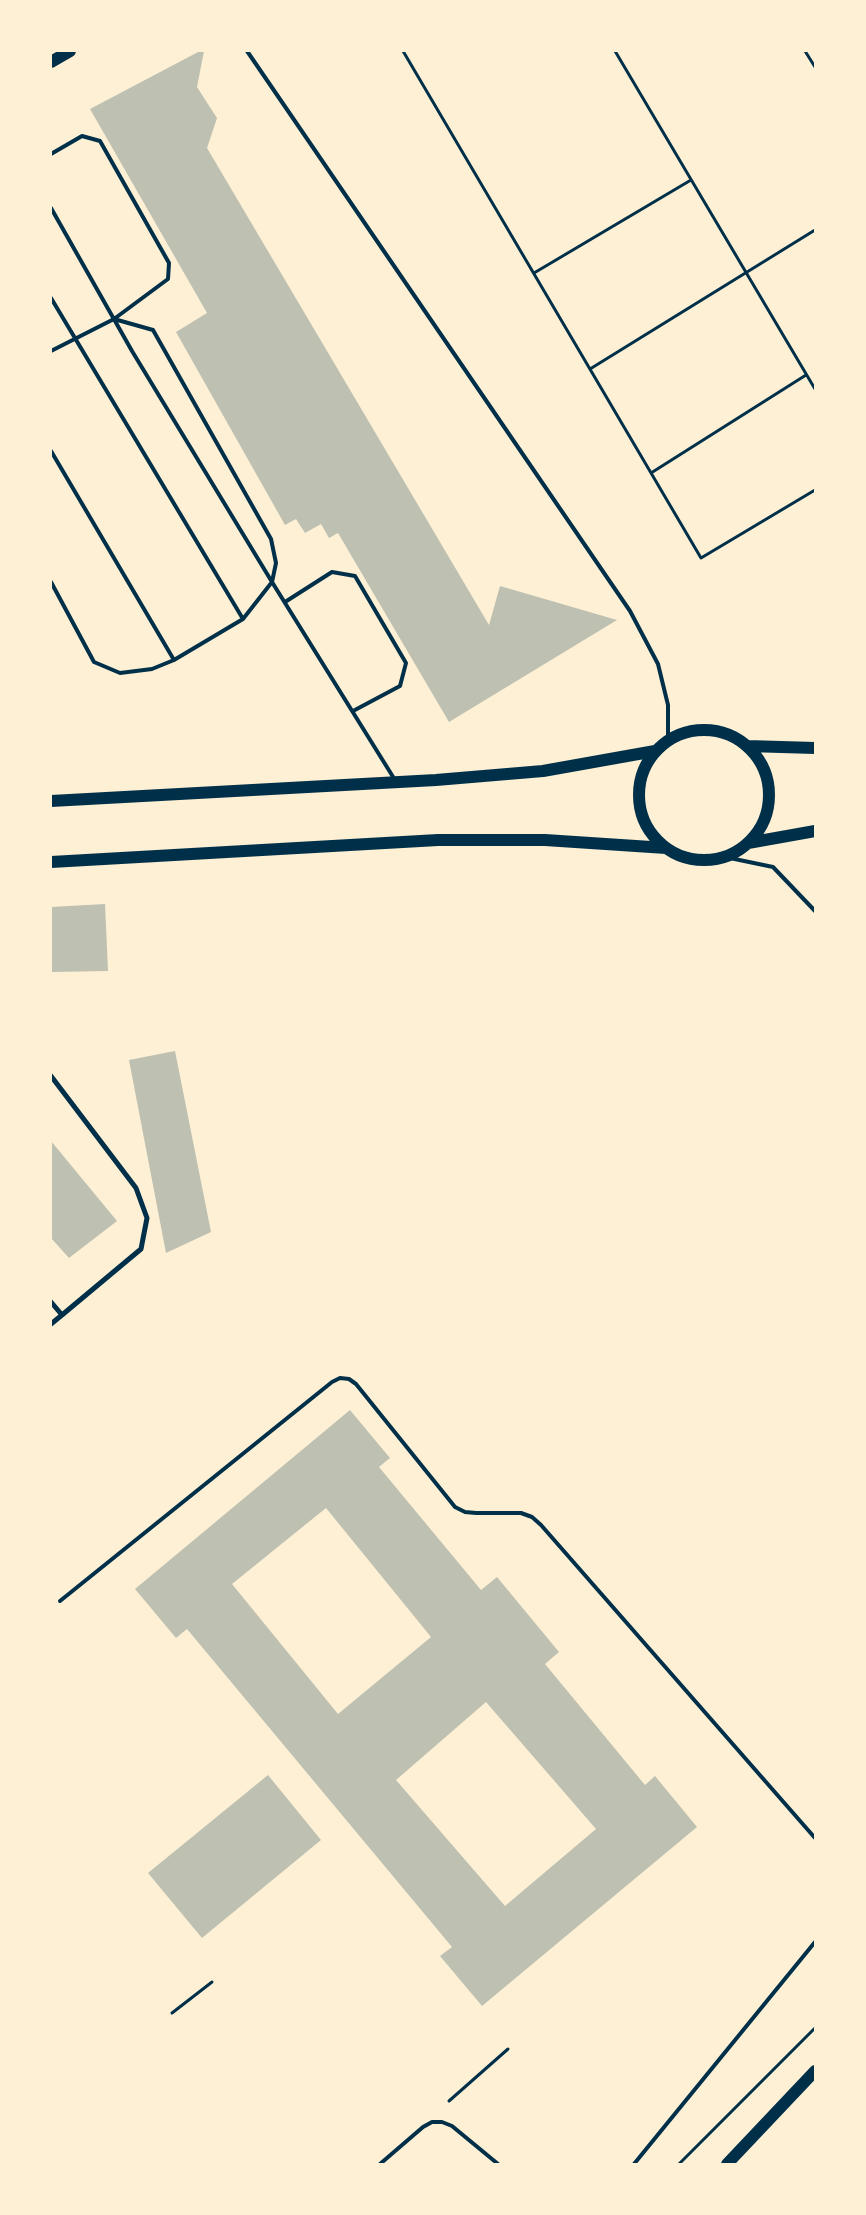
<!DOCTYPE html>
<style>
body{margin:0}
#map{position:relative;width:866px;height:2215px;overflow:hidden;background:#fdf0d5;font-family:"Open Sans",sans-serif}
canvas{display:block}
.frame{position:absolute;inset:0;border:52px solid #fdf0d5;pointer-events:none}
</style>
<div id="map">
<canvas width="866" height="2215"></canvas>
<div class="frame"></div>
</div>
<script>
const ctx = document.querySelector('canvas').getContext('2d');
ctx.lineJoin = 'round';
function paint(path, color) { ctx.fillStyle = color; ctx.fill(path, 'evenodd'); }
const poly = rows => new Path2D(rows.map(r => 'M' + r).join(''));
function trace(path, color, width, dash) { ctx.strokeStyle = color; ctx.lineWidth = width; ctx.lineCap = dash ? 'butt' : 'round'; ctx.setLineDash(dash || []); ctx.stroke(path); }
paint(poly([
 [200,51,204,51,197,87,217,118,207,148,489,625,500,586,617,620,449,722,338,533,329,538,321,524,305,533,296,519,285,525,176,332,207,313,90,109],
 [105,904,108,971,51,972,51,907],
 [175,1051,211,1232,166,1253,129,1060],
 [51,1141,117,1221,69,1258,51,1238],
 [350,1410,390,1458,379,1467,481,1590,497,1577,559,1652,545,1664,645,1785,655,1776,697,1827,482,2006,440,1956,452,1947,187,1629,176,1638,135,1589],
 [326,1508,431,1637,338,1714,232,1584],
 [486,1702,596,1829,505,1906,396,1780],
 [268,1775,321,1840,202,1938,148,1873]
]), '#bec0b2');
trace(poly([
 [403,51,701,558,815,490],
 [615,51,815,389],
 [805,51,815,67],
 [534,273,691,180],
 [590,369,815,230],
 [651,473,806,375],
 [172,2013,212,1982],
 [449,2101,508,2049],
 [679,2164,815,2028]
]), '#003049', 3);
trace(poly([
 [247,51,630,611,658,664,668,705,668,740],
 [51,154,82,136,100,141,169,263,168,279,114,319,51,351],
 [51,208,132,351,272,582,395,780],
 [51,298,243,619],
 [51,451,174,660],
 [51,582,94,662,120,673,152,669,174,660,243,619,272,582,276,563,271,539,153,330,114,319],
 [285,602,332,572,355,576,406,663,400,686,353,711],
 [725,857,773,867,815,911],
 [60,1601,332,1382,340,1378,349,1379,356,1384,455,1507,465,1512,476,1513,521,1513,532,1517,541,1525,815,1838],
 [380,2164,423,2127,432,2122,442,2122,452,2126,498,2164],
 [634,2164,815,1942]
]), '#003049', 4);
trace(poly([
 [51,1076,136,1188,147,1218,141,1249,62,1315],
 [51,1302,62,1315,51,1324]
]), '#003049', 5);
trace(poly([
 [51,62,70,51],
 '639 795a65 65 0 1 1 130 0a65 65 0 1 1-130 0Z',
 [747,746,815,748],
 [51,801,436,780,543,771,655,751],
 [748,843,815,831],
 [51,862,438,840,545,840,666,848],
 [727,2164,815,2071]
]), '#003049', 12);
</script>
